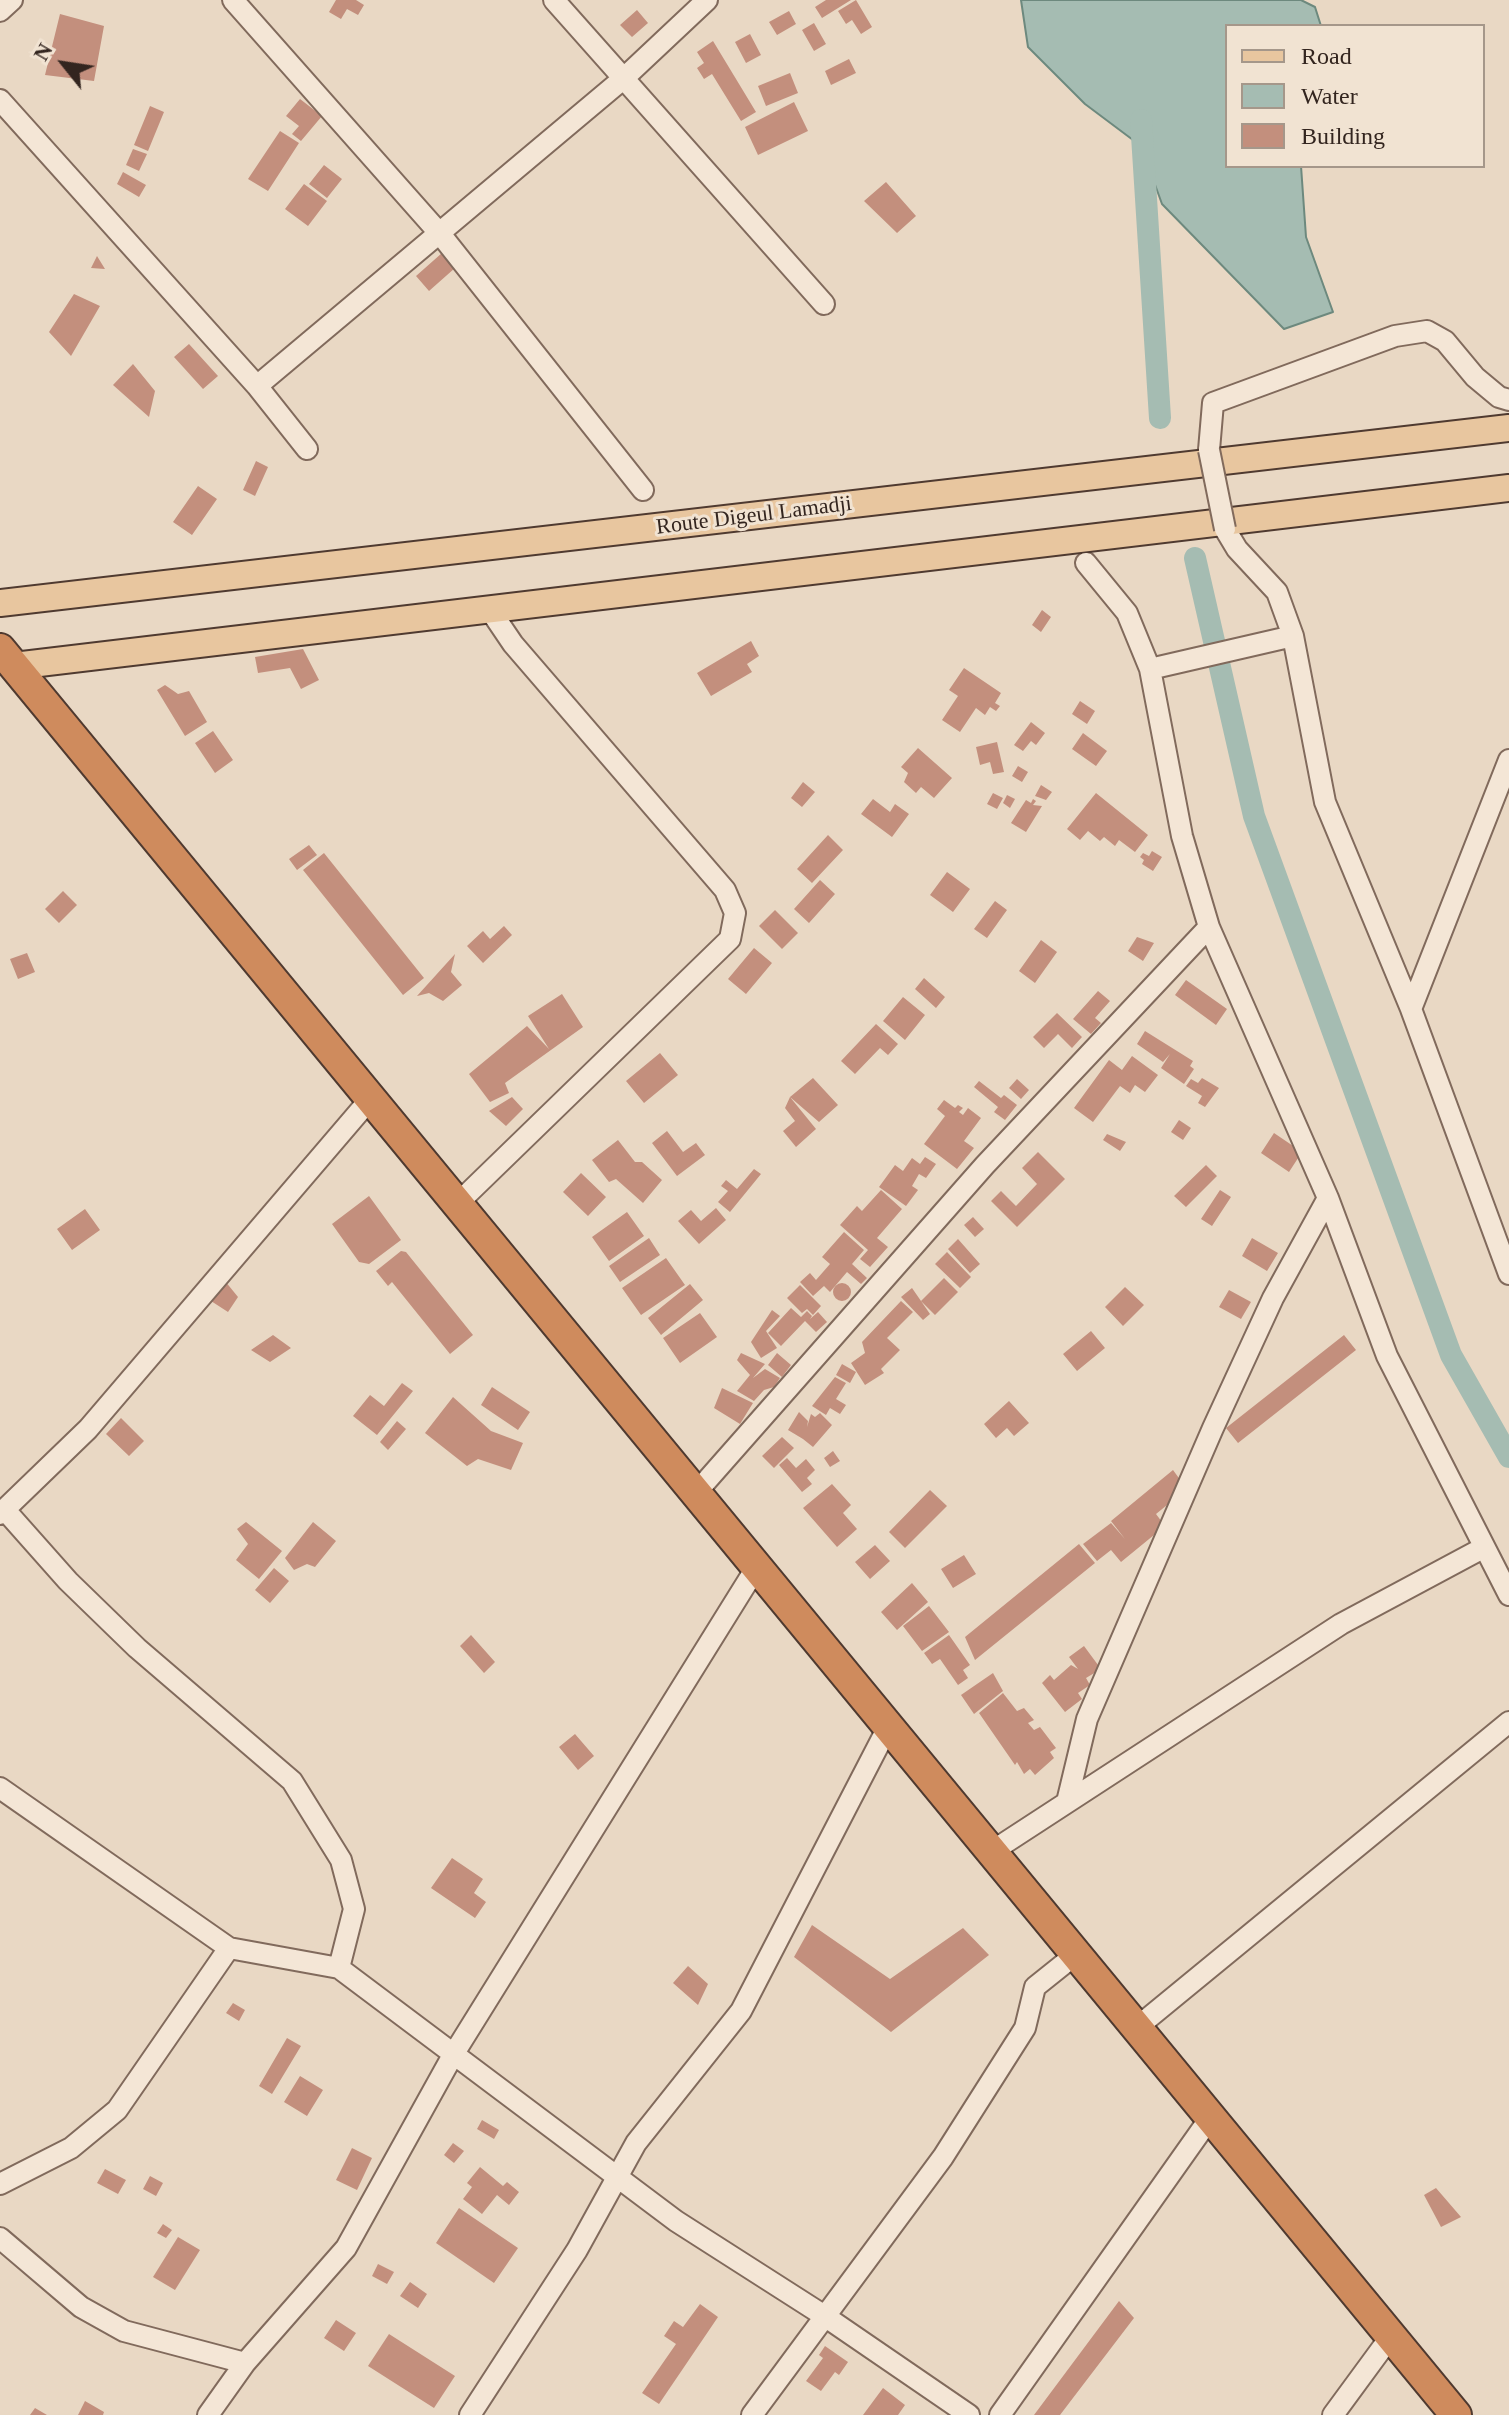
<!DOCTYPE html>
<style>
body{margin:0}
#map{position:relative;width:1509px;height:2415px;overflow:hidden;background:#e9d8c4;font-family:Georgia,serif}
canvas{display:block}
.legend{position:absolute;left:1225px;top:24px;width:260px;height:144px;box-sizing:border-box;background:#f1e3d2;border:2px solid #a5978a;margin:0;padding:10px 14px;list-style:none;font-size:24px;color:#33251f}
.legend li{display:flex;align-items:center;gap:16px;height:40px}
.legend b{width:40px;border:2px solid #a5978a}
.north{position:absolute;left:24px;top:24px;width:80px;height:80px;-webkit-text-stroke:6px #f1e3d2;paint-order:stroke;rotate:300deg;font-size:22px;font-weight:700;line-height:32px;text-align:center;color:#33251f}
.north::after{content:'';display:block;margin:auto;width:28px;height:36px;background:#33251f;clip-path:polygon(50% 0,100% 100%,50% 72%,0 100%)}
</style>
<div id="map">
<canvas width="1509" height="2415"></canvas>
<ul class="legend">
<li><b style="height:10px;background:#e8c69f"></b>Road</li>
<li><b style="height:22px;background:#a5bcb2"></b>Water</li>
<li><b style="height:22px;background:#c38f7d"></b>Building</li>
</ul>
<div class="north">N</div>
</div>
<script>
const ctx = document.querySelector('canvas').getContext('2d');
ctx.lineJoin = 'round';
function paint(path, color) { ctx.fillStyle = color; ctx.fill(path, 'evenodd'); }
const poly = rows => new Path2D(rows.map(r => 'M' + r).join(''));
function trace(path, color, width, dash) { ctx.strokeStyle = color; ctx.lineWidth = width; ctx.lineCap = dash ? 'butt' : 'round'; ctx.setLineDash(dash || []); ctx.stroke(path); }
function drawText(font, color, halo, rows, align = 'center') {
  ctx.font = font + ' Georgia,serif'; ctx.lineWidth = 6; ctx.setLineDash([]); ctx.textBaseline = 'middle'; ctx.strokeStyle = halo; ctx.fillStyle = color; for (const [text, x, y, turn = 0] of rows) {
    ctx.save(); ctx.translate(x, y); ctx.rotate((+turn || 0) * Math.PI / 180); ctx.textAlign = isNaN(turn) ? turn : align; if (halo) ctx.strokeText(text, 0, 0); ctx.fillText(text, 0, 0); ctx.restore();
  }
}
const water = poly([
 [1021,0,1301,0,1315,7,1321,26,1227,26,1227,166,1301,166,1306,237,1333,312,1284,329,1162,204,1141,146,1085,104,1028,47,1021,0]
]);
paint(water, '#a5bcb2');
trace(water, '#6d897e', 2);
trace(poly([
 [1141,120,1160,418],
 [1195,558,1254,816,1451,1355,1509,1457]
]), '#a5bcb2', 22);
paint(poly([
 [336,0,356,0,364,5,358,15,347,9,341,19,329,12],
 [826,0,851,0,822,18,815,7],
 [856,0,872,27,861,34,852,20,846,24,838,11],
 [637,10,648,23,632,37,620,25],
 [789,11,796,24,777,35,769,22],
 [60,14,104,26,94,81,45,75],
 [814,23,826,44,814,51,802,30],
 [750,34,761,55,746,63,735,42],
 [713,41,756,112,741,121,712,74,704,79,697,68,704,63,697,52],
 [849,59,856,73,831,85,825,71],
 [790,73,798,93,766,106,758,86],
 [300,99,322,116,301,141,292,134,299,126,286,116],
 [794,102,808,131,758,155,745,127],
 [150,106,164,112,148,151,134,145],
 [280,131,299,143,268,191,248,179],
 [133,149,147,154,139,171,126,165],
 [324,165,342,179,327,198,309,184],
 [123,172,146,185,139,197,117,184],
 [886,182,916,216,897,233,864,201],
 [304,184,327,201,308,226,285,209],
 [442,253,455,268,429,291,416,276],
 [97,256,105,269,91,268],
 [74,294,100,306,71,356,49,332],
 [189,344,218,376,203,389,174,357],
 [133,364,155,391,149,417,113,385],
 [256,461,268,467,255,496,243,490],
 [198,486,217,499,192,535,173,522],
 [1042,610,1051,617,1041,632,1032,625],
 [751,641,759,656,747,664,752,672,711,696,697,673],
 [303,649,319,680,301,689,290,668,258,673,255,657],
 [964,668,1001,693,995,703,1000,706,996,711,990,707,985,715,976,708,960,732,942,720,958,696,949,690],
 [165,685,178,694,189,691,207,722,185,736,157,690],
 [1080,701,1095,711,1087,724,1072,714],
 [1031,722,1045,733,1036,745,1031,741,1023,751,1014,745],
 [213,731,233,760,215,773,195,743],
 [1083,733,1107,751,1096,766,1072,749],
 [997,742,1004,772,993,774,990,762,980,765,976,747],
 [918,748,952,778,934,798,921,787,916,793,904,782,908,773,901,767],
 [1018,766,1028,772,1022,782,1012,776],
 [803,782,815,792,802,807,791,798],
 [1041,785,1052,792,1046,800,1035,796],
 [993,793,1003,798,997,809,987,804],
 [1096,793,1148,835,1135,852,1119,840,1115,846,1104,837,1100,841,1088,831,1080,840,1067,829],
 [1007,795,1015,799,1010,808,1003,803],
 [873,799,890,812,895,804,909,814,892,837,861,814],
 [1033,799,1036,801,1033,805,1042,806,1026,832,1011,823,1026,800,1031,803],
 [828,835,843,850,812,883,797,869],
 [309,845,317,855,297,870,289,859],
 [1152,851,1162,857,1153,871,1142,864,1144,860,1140,857,1143,853,1149,856],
 [324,853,424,978,403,995,303,870],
 [947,872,970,889,953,912,930,895],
 [820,880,835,894,809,923,794,909],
 [63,891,77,905,59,923,45,909],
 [995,901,1007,910,987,938,974,929],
 [775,910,798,933,782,949,759,926],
 [504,926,512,935,483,963,467,946,483,931,490,939],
 [1137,937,1154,943,1143,961,1128,951],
 [1041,940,1057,952,1035,983,1019,971],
 [754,948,772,963,746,994,728,979],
 [27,953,35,972,18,979,10,959],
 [455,954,451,972,462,985,443,1001,429,993,417,996],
 [924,978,945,997,936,1008,915,989],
 [1186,980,1227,1009,1216,1025,1175,995],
 [1098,991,1110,1001,1095,1018,1101,1023,1091,1034,1073,1019],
 [562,994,583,1027,505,1083,509,1093,490,1102,469,1074,527,1026,549,1049,528,1016],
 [903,997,925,1015,905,1040,883,1021],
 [1057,1013,1082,1037,1072,1048,1058,1034,1044,1048,1033,1037],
 [876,1024,898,1044,888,1055,880,1048,855,1074,841,1061],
 [1145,1031,1193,1061,1190,1066,1194,1069,1184,1084,1161,1068,1170,1054,1163,1062,1137,1044],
 [660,1053,678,1075,644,1103,626,1081],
 [1132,1056,1158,1075,1145,1092,1135,1085,1130,1093,1120,1086,1093,1122,1074,1108,1109,1060,1122,1070],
 [813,1078,838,1105,819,1122,790,1097],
 [1202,1078,1219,1088,1205,1107,1198,1103,1202,1096,1186,1086,1191,1079,1198,1083],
 [1017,1079,1029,1090,1021,1099,1009,1088],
 [979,1081,1001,1098,1004,1095,1017,1105,1005,1120,994,1112,998,1107,974,1087],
 [512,1097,523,1109,506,1126,489,1111],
 [790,1097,816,1129,796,1147,783,1131,795,1121,785,1108],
 [944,1100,955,1108,958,1105,963,1108,959,1112,963,1115,968,1108,981,1118,964,1141,974,1148,957,1169,924,1144,945,1116,937,1109],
 [1179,1120,1191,1128,1183,1140,1171,1132],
 [667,1131,683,1152,696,1143,705,1155,677,1176,652,1143],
 [1274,1133,1302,1152,1289,1172,1261,1153],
 [1107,1134,1126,1142,1120,1151,1103,1140],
 [618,1140,635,1162,642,1162,662,1180,643,1203,616,1179,609,1182,592,1160],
 [1038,1152,1065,1179,1017,1227,991,1201,1001,1191,1016,1206,1037,1184,1022,1168],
 [925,1157,936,1164,926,1178,919,1174,912,1186,918,1190,906,1206,879,1187,895,1165,903,1171,912,1158,920,1164],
 [1206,1165,1217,1176,1186,1207,1174,1196],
 [754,1169,761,1174,730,1212,718,1202,728,1191,721,1186,726,1180,737,1189],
 [581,1173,606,1197,588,1216,563,1192],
 [881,1190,902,1209,877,1238,888,1247,870,1267,860,1259,868,1250,840,1225,857,1206,862,1211],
 [1220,1190,1231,1197,1212,1226,1201,1219],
 [369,1196,401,1240,369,1264,359,1262,332,1224],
 [716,1208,726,1220,699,1244,678,1221,691,1210,701,1221],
 [85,1209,100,1230,72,1250,57,1229],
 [627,1212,644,1236,609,1261,592,1237],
 [973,1217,984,1229,975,1237,964,1225],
 [844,1232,864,1250,852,1264,867,1278,861,1284,847,1272,830,1292,824,1286,813,1296,800,1282,810,1273,816,1280,830,1264,822,1257],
 [649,1238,660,1255,620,1282,609,1266],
 [1252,1238,1278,1253,1267,1271,1242,1256],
 [958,1239,980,1264,970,1273,948,1249],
 [401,1251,406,1252,473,1335,450,1354,392,1282,388,1286,376,1271],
 [947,1252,971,1277,960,1288,935,1264],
 [666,1258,685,1285,641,1315,622,1288],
 [944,1278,958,1292,935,1315,921,1301],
 [225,1281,238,1297,228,1312,211,1301],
 '833 1292a9 9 0 1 1 18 0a9 9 0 1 1-18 0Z',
 [690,1284,703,1300,661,1335,648,1318],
 [800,1285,821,1306,813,1315,807,1309,802,1313,787,1298],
 [1125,1287,1144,1305,1123,1326,1105,1307],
 [912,1288,930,1314,923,1320,901,1297],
 [1229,1290,1251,1302,1241,1319,1219,1307],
 [901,1301,913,1312,887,1338,900,1350,881,1369,884,1373,865,1385,851,1363,865,1353,862,1342],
 [791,1308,801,1317,807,1311,812,1316,810,1319,818,1312,827,1322,816,1332,805,1321,781,1346,768,1333],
 [772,1310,780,1316,766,1331,777,1348,761,1358,751,1342],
 [700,1313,717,1337,680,1363,663,1338],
 [1091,1331,1105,1348,1077,1371,1063,1354],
 [273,1335,291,1348,270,1362,251,1350],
 [1344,1335,1356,1350,1238,1443,1226,1428],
 [741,1353,765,1364,753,1378,765,1369,780,1378,774,1387,764,1390,754,1401,737,1391,750,1375,737,1360],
 [777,1353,791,1365,782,1377,768,1365],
 [842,1364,856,1372,850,1383,836,1375],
 [835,1377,846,1383,836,1399,846,1405,840,1414,830,1408,826,1415,812,1406],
 [402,1383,413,1391,377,1435,353,1416,370,1395,384,1406],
 [492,1387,530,1412,518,1430,481,1405],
 [722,1388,753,1403,740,1424,714,1408],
 [453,1397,491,1431,523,1443,511,1470,478,1459,467,1466,425,1433],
 [1009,1401,1029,1423,1014,1436,1007,1428,996,1438,984,1424],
 [799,1412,808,1421,807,1427,811,1414,815,1417,820,1413,832,1425,813,1447,803,1439,810,1429,803,1439,788,1430],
 [121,1418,144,1441,129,1456,106,1434],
 [397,1421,406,1429,388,1450,380,1442],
 [782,1437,794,1448,774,1468,762,1456],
 [833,1451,840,1461,830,1467,824,1458],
 [787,1458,796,1468,806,1459,815,1470,807,1478,812,1484,802,1492,779,1465],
 [1173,1470,1181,1481,1172,1501,1156,1514,1165,1526,1121,1562,1111,1550,1097,1561,1083,1544,1111,1523,1125,1539,1111,1521],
 [832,1484,851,1505,843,1513,857,1529,837,1547,803,1508],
 [930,1490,947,1506,905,1548,889,1532],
 [246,1522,282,1551,259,1579,236,1560,248,1544,237,1529],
 [313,1522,336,1541,315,1567,307,1564,294,1570,285,1558],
 [1079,1544,1095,1563,975,1660,965,1637],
 [875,1545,890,1561,870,1579,855,1562],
 [964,1555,976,1574,953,1588,941,1569],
 [274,1568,289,1581,270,1603,255,1590],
 [912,1583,928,1602,897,1630,881,1612],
 [929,1606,949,1632,922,1651,903,1626],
 [471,1635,495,1662,484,1673,460,1646],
 [949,1635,970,1665,963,1670,968,1678,958,1685,940,1659,932,1664,924,1653],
 [1084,1646,1101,1669,1086,1678,1090,1685,1078,1693,1082,1699,1065,1712,1042,1683,1050,1675,1054,1680,1071,1665,1078,1669,1069,1657],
 [993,1673,1003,1691,974,1714,961,1695],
 [1003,1693,1017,1711,1024,1708,1034,1720,1028,1723,1034,1730,1040,1727,1056,1748,1050,1752,1054,1758,1035,1775,1030,1769,1024,1774,1017,1762,1015,1765,979,1713],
 [575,1734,594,1756,578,1770,559,1747],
 [452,1858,483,1879,474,1893,486,1902,475,1918,431,1888],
 [812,1925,890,1979,963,1928,989,1955,891,2032,794,1957],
 [688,1966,708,1984,698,2005,673,1983],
 [233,2003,245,2010,239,2021,226,2013],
 [287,2038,301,2046,272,2094,259,2086],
 [300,2076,323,2090,307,2116,284,2102],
 [482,2120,499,2130,494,2139,477,2129],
 [453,2143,464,2151,454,2163,444,2155],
 [352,2148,372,2158,357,2190,336,2180],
 [480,2167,503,2186,507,2182,519,2192,509,2205,497,2195,482,2214,463,2199,472,2187,467,2183],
 [105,2169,126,2180,118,2194,97,2183],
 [150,2176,163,2183,156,2196,143,2189],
 [1436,2188,1461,2217,1441,2227,1424,2195],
 [459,2208,518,2248,494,2283,436,2243],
 [163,2224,172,2230,166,2238,157,2233],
 [178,2237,200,2250,175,2290,153,2277],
 [378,2264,394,2272,387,2284,372,2276],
 [410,2282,427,2294,418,2308,400,2296],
 [1119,2301,1134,2318,1060,2415,1034,2415],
 [700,2304,718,2317,659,2404,642,2393,676,2344,664,2336,674,2321,683,2327],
 [336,2320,356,2333,344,2351,324,2338],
 [389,2334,455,2376,434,2408,368,2366],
 [825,2346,848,2362,839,2375,835,2372,821,2391,806,2381,823,2358,819,2355],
 [883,2388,905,2405,898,2415,863,2415],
 [85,2401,104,2412,103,2415,78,2415],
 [35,2408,47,2415,30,2415]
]), '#c38f7d');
const minor = poly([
 [233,0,441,235,643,490],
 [554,0,824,304],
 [0,11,12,0],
 [0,100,257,386,307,449],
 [257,386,624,78,707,0],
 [1209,450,1213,403,1395,336,1427,331,1445,341,1475,377,1499,397,1509,400],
 [1225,529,1237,549,1277,592,1293,636,1325,802,1411,1009,1509,1274],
 [1086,563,1127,613,1150,669,1182,836,1209,927,1328,1198,1387,1356,1509,1595],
 [1150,669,1293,636],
 [1411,1009,1509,760],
 [456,1205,730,939,735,913,725,890,513,644,490,610],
 [694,1495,985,1165,1209,927],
 [5,1510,68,1581,137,1648,292,1781,341,1860,354,1909,339,1968,676,2221,823,2315,969,2415],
 [0,1514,88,1429,371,1098],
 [0,1788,229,1948,339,1968],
 [1067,1802,1087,1719,1213,1428,1273,1298,1328,1198],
 [991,1852,1341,1624,1483,1548],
 [1135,2029,1509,1722],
 [0,2184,71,2148,117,2110,229,1948],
 [0,2238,81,2307,124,2331,245,2363],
 [208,2415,245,2363,346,2248,453,2055,756,1568],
 [470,2415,577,2250,636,2143,741,2011,889,1725],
 [752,2415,943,2157,1025,2028,1035,1987,1075,1955],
 [1000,2415,1210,2118],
 [1333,2415,1391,2336]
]);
const major = poly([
 [0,603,1509,428],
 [14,666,1509,488]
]);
const highway = poly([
 [0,649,1456,2415]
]);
trace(minor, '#816a5c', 24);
trace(major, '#4f3a30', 30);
trace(highway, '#4f3a30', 34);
trace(minor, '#f4e6d6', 20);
trace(major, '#e8c69f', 26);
trace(highway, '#cf8b5d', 30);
const minorBridge = poly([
 [1209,450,1225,529]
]);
trace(minorBridge, '#816a5c', 24, []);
trace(minorBridge, '#f4e6d6', 20);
drawText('22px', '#33251f', '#f1e3d2', [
 ["Route Digeul Lamadji",754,516,-7]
]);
</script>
